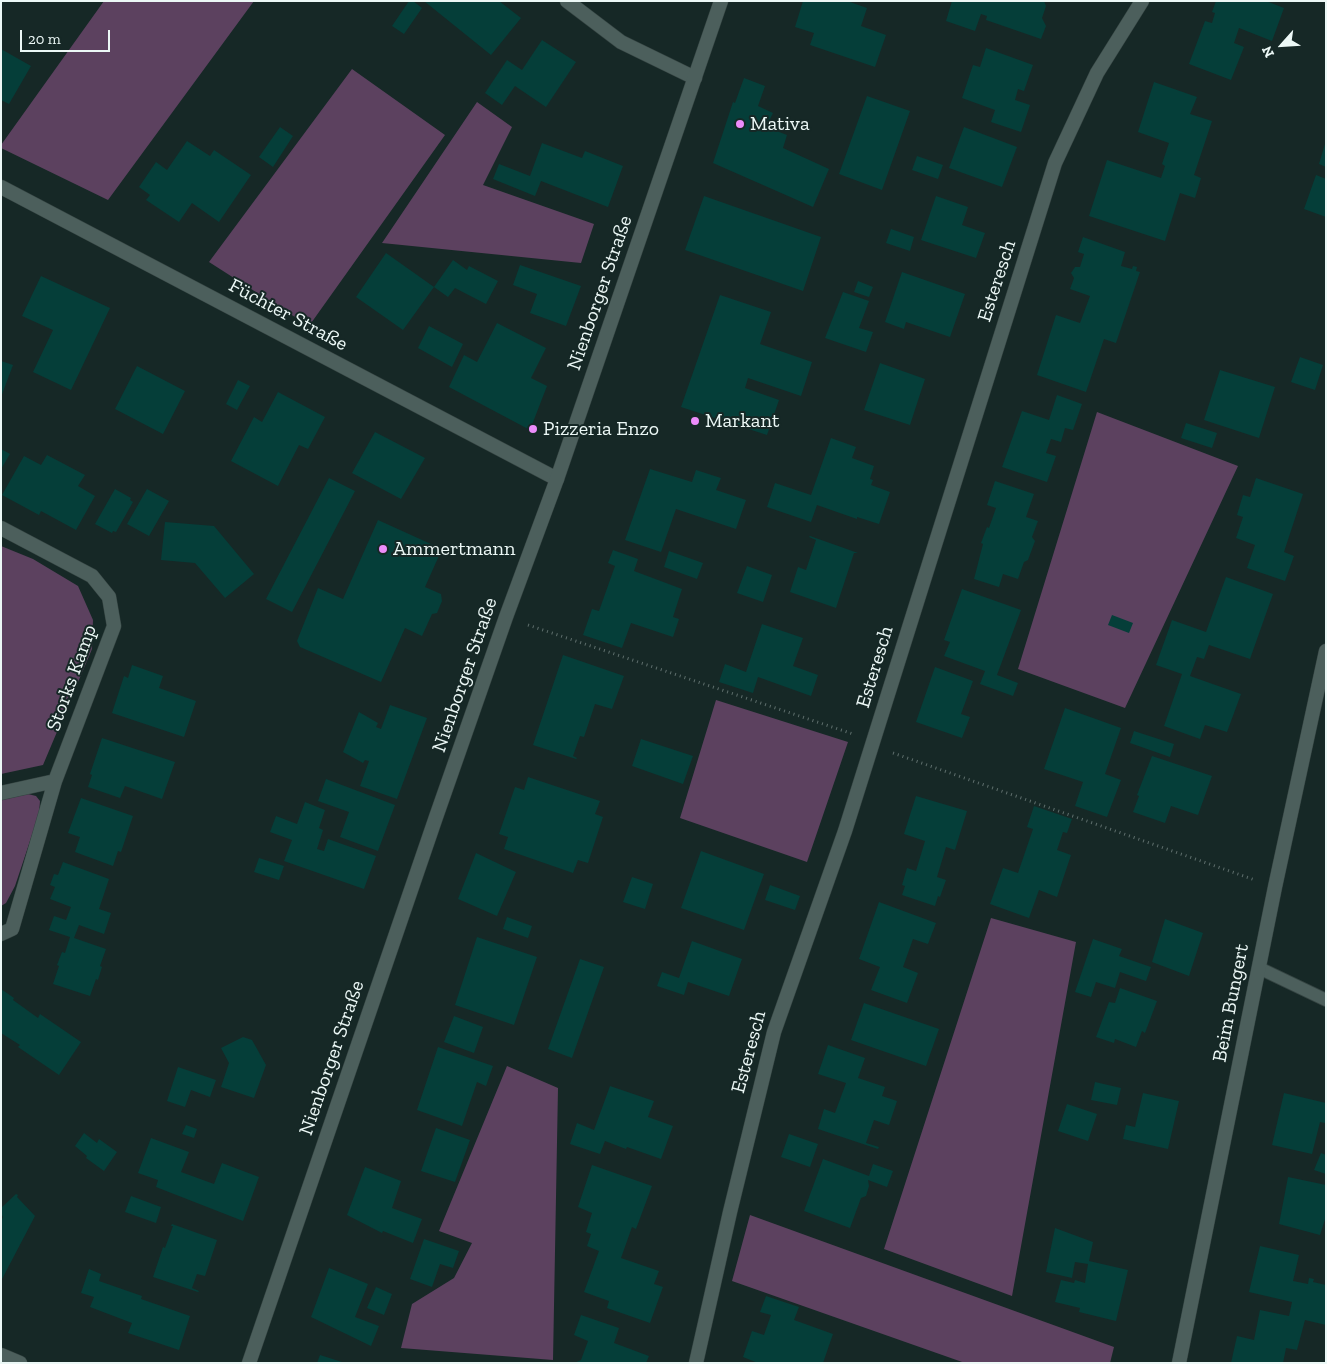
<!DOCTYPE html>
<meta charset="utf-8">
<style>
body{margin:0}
#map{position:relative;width:1327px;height:1364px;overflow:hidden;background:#162826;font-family:"Zilla Slab",serif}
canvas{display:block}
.frame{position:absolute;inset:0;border:2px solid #ecf8f6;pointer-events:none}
.north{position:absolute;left:1257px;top:20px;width:50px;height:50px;-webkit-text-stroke:4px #162826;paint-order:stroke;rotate:244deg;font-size:14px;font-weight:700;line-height:20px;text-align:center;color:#ecf8f6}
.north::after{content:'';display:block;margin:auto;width:18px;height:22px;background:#ecf8f6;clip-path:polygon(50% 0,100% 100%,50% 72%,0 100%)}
.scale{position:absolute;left:20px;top:30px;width:90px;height:22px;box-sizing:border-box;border:2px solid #ecf8f6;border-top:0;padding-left:6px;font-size:15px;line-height:18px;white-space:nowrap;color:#ecf8f6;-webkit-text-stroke:4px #162826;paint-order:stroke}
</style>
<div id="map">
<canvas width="1327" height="1364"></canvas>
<div class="frame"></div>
<div class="north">N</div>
<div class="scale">20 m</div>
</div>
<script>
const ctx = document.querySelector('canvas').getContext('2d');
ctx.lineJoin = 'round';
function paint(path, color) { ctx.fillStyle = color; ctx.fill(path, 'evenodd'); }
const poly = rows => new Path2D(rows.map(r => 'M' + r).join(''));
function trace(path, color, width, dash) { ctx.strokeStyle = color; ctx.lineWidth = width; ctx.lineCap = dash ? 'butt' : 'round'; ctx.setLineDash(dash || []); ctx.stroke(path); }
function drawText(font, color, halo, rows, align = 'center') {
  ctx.font = font + ' "Zilla Slab",serif'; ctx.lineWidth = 4; ctx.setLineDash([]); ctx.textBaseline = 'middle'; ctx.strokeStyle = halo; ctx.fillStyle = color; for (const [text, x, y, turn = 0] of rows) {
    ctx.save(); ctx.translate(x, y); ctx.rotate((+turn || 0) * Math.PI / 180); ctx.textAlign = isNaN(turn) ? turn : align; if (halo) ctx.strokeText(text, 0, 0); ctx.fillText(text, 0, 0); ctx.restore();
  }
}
paint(poly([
 [104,1,254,1,108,200,1,148,1,145],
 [352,69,445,135,309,326,209,262],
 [477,102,512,127,483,185,594,224,581,263,382,243],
 [1097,412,1238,466,1125,708,1018,669],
 [1,546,33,559,78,586,93,620,92,649,43,765,1,774],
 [716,700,848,742,807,862,680,818],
 [28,794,36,796,40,801,39,814,15,886,6,903,1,906,1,800],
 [991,918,1076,942,1012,1296,884,1249],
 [507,1066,558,1088,553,1360,401,1348,412,1304,454,1278,472,1243,439,1231],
 [750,1215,1114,1347,1110,1363,965,1363,732,1281]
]), '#5c415f');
paint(poly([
 [409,1,413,1,422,8,404,34,392,26],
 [424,1,499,1,521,18,491,55],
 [803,1,847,1,867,8,861,26,886,35,875,67,810,45,814,33,795,27],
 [952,1,1044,1,1046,6,1042,18,1046,26,1041,39,986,20,987,16,981,14,975,31,946,21],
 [1216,1,1266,1,1284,8,1272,41,1239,28,1234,43,1244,47,1231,80,1189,64,1205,21,1212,23,1215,13,1212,12],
 [542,40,576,62,546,107,515,86,502,105,485,93,507,60,522,70],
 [986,48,1033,65,1024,91,1018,89,1015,100,1030,105,1021,132,991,122,995,110,962,98,973,65,980,67],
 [1,49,31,66,9,104,1,100],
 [744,78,765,86,758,106,773,113,770,119,776,123,774,130,787,135,783,148,829,169,813,207,713,163,733,102,735,103],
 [1154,82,1197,97,1190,114,1212,121,1194,175,1201,178,1195,198,1180,193,1165,241,1089,216,1107,160,1161,178,1165,166,1162,164,1169,143,1138,132],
 [867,96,910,111,882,190,839,174],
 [280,127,293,136,273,167,259,157],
 [964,127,1017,147,1002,187,949,168],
 [187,141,210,156,214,150,251,175,219,222,192,203,179,222,146,200,150,195,139,187,156,162,167,170],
 [542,143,582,158,585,151,623,166,608,207,541,181,535,196,493,179,499,164,530,176],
 [1325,144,1326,144,1326,167,1319,164],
 [917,156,943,165,938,179,912,170],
 [1316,175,1326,179,1326,217,1304,209],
 [704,196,821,237,803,291,685,250],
 [936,196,968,207,962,225,985,233,976,258,921,240],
 [891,229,914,237,910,251,886,243],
 [1083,237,1125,252,1121,266,1132,269,1133,266,1137,267,1136,271,1140,272,1116,343,1104,339,1086,392,1037,375,1056,315,1080,323,1090,296,1070,289,1074,278,1071,273,1075,267,1080,267,1084,254,1078,252],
 [386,253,434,287,453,260,467,270,469,266,498,281,486,304,455,288,448,297,434,287,403,330,356,297],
 [520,265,581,286,566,326,530,313,537,294,513,285],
 [902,272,965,294,950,337,906,322,904,329,885,322],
 [41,276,110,308,71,390,33,372,53,330,22,316],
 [858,281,873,287,869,297,854,292],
 [843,292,869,301,859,328,873,332,866,352,825,338],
 [720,295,771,312,760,344,812,362,801,396,748,378,745,388,779,400,767,435,681,407],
 [497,323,546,348,531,378,547,386,530,430,449,387,464,355,477,362],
 [429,326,463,344,452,367,418,348],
 [1300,357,1323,365,1315,390,1291,382],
 [1,361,13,365,1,397],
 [880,363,925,379,910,425,864,410],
 [137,366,185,391,163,434,115,409],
 [1220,370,1275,387,1259,438,1204,420],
 [238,380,250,386,237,410,226,404],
 [278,392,325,417,308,449,299,445,278,486,231,461,254,417,262,422],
 [1057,395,1082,404,1073,430,1065,428,1061,442,1051,439,1046,453,1056,456,1047,482,1002,467,1022,411,1049,420],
 [1186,423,1217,433,1212,448,1181,438],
 [375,432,425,458,401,499,352,473],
 [831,438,856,447,852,458,874,466,870,479,873,480,871,485,890,492,879,524,857,517,857,519,817,505,811,522,767,507,775,483,811,495],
 [1,449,10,454,1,469],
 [47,455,85,475,78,486,95,496,76,530,41,511,39,515,2,495,24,456,41,465],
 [650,469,692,482,696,470,721,478,716,490,746,500,736,529,676,509,661,552,625,540],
 [329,478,355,491,292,612,266,599],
 [1256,478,1303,494,1284,552,1294,556,1285,581,1247,568,1255,545,1236,538,1243,517,1237,515,1243,495,1250,497],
 [995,481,1034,494,1026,517,1038,521,1032,537,1035,541,1028,560,1024,562,1018,579,1003,574,999,587,974,579,983,544,981,543,987,527,989,528,996,508,987,505],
 [115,489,131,498,130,500,133,502,116,532,113,531,112,533,95,524],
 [147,489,169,501,149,536,127,524],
 [378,520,442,549,425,587,441,594,442,601,437,613,432,614,422,636,405,628,381,682,300,647,297,641,318,588,343,599],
 [165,522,214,526,254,574,225,598,195,563,161,560],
 [810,536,858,553,854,553,836,608,790,592,798,567,806,570,816,540,809,537],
 [613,550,638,559,634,571,682,589,673,617,679,619,673,637,631,623,622,648,583,635,592,609,599,611,615,566,608,563],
 [669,551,703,563,697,579,664,567],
 [747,566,772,575,763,602,737,593],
 [1226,577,1273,594,1250,659,1209,645,1204,659,1197,657,1190,676,1241,694,1227,732,1205,725,1200,739,1164,726,1182,674,1156,665,1172,620,1206,632],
 [962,589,1021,610,997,675,1018,683,1013,696,980,684,985,671,944,656,950,642,944,640],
 [1112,615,1133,623,1129,633,1108,625],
 [762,624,803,638,793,666,818,675,811,696,758,677,753,693,719,682,725,664,746,672],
 [563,655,624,676,612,709,595,704,584,737,580,736,573,756,577,758,576,759,533,745],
 [132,665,163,676,159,688,196,701,184,737,112,713,124,676,128,678],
 [935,667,973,681,961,714,970,717,962,738,916,722],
 [390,705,427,718,397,799,360,786,369,761,365,760,363,763,343,752,359,712,378,723,376,727,381,729],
 [1065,708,1121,728,1105,774,1121,780,1107,817,1075,806,1083,782,1044,769],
 [1134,731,1174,744,1170,757,1130,743],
 [102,738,175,762,162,799,125,786,120,798,88,787,92,775,90,774],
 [641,739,693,756,683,784,632,766],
 [1152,756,1212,776,1198,815,1171,806,1165,823,1133,812,1139,796,1137,795],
 [528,777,600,801,595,814,603,817,588,863,578,860,573,873,504,849,508,837,499,834,515,787,524,790],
 [326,779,395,805,378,851,340,837,349,812,318,801],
 [916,796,967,811,955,850,946,847,937,877,946,880,940,897,938,896,935,906,902,895,905,886,902,885,907,868,916,871,925,841,904,834],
 [81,798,133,816,121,852,118,851,113,866,75,852,80,837,68,833],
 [305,802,325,810,319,828,323,830,317,849,324,851,328,839,376,856,364,889,284,861,292,840,270,832,276,816,297,824],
 [1034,806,1072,819,1067,833,1063,832,1057,850,1071,855,1057,897,1039,890,1029,918,990,904,1003,868,1018,873,1033,829,1027,827],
 [701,851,764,874,744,930,681,908],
 [476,853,516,872,497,916,458,899],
 [259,858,284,866,279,880,254,872],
 [63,862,109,879,99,909,111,913,104,934,79,925,74,938,106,949,100,966,102,967,98,980,96,979,90,996,53,984,59,966,57,965,62,952,65,953,70,937,49,930,54,916,66,920,71,907,50,899,55,887,50,885,54,874,58,875],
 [632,877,653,884,645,909,623,902],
 [770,885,800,896,795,910,765,900],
 [879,902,936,923,928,944,913,939,903,967,918,973,907,1003,871,990,880,967,859,959],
 [507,917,532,926,528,938,503,929],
 [1165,919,1203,933,1189,976,1152,962],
 [477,937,537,957,514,1025,455,1005],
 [1093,939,1122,949,1119,956,1151,967,1146,981,1120,972,1115,988,1096,982,1091,997,1075,992],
 [692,941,742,959,729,996,688,982,684,995,657,986,662,972,679,978],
 [580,959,604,967,572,1058,548,1049],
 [1120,988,1157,1001,1145,1033,1142,1031,1136,1047,1115,1039,1114,1043,1096,1037,1109,1002,1115,1003],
 [1,989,14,998,13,1000,38,1018,40,1014,81,1042,59,1075,18,1047,20,1045,1,1033],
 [864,1003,939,1029,926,1066,851,1040],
 [454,1016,483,1027,474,1053,444,1042],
 [243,1037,252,1040,266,1065,254,1098,221,1087,229,1063,221,1048],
 [828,1045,865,1058,858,1078,885,1087,882,1096,897,1101,889,1125,874,1120,866,1143,879,1147,878,1149,818,1129,824,1109,835,1113,846,1083,818,1074],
 [438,1047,493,1066,486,1086,477,1082,462,1126,417,1110],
 [178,1067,216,1080,210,1097,191,1090,185,1107,167,1101],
 [1095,1082,1121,1088,1117,1105,1091,1100],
 [610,1086,654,1101,648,1117,673,1126,661,1159,627,1147,626,1149,605,1141,600,1154,570,1144,577,1123,594,1130],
 [1143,1093,1179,1101,1168,1149,1123,1139,1126,1125,1135,1127],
 [1284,1093,1326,1103,1325,1123,1320,1122,1312,1154,1272,1145],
 [1067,1104,1097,1114,1088,1141,1058,1131],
 [186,1125,197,1129,194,1138,182,1134],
 [436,1128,470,1140,455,1182,421,1171],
 [84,1133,97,1143,99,1139,117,1152,104,1171,86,1158,87,1156,75,1146],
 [789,1134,818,1144,810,1167,781,1157],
 [151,1138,189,1152,181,1172,214,1184,222,1163,259,1177,243,1221,156,1187,158,1180,138,1173],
 [1321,1153,1326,1155,1326,1174,1314,1170],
 [823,1159,869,1176,873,1164,893,1171,887,1187,868,1180,869,1186,866,1196,861,1198,850,1228,804,1211],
 [592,1165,652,1186,636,1229,632,1227,621,1258,659,1271,654,1284,663,1287,650,1323,607,1308,609,1301,584,1292,599,1251,587,1246,591,1234,586,1232,592,1213,578,1207],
 [365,1167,401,1181,392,1208,422,1219,413,1243,383,1231,382,1233,347,1215],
 [1288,1177,1326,1185,1326,1216,1320,1235,1279,1224],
 [16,1194,18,1195,17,1197,35,1216,1,1281,1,1221,3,1217,1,1214,1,1208],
 [131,1196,161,1207,156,1223,125,1212],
 [172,1224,217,1240,205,1276,197,1274,192,1288,199,1291,198,1292,153,1277,163,1247,165,1248,173,1226,171,1226],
 [1055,1228,1093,1242,1089,1261,1128,1270,1116,1321,1079,1312,1080,1308,1055,1302,1061,1280,1074,1283,1075,1280,1085,1283,1088,1264,1075,1262,1072,1278,1046,1272],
 [424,1239,459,1251,453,1268,440,1264,432,1287,410,1279],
 [1260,1246,1299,1255,1293,1281,1308,1284,1309,1278,1314,1279,1313,1282,1326,1285,1326,1325,1305,1320,1297,1350,1286,1348,1283,1363,1231,1363,1237,1336,1254,1340,1260,1310,1289,1316,1292,1302,1249,1292],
 [329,1268,368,1284,355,1317,379,1326,371,1346,311,1317],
 [89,1269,101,1274,99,1281,142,1296,141,1299,190,1316,179,1350,128,1333,132,1323,90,1307,94,1297,81,1293],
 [376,1287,392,1294,384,1315,367,1308],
 [766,1296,799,1307,794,1320,833,1334,823,1363,758,1363,743,1357,752,1331,764,1335,771,1315,760,1312],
 [581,1315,619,1328,614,1343,649,1356,646,1363,574,1363,581,1360,588,1341,574,1335],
 [320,1355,342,1362,342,1363,317,1363]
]), '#053e39');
const service = poly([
 [1259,968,1326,1000]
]);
const minor = poly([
 [567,1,621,42,695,78],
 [1,528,92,576,109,597,114,626,55,781,12,929,1,934],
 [1,793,55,781],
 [1,1355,20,1363],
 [696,1363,730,1212,774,1032,845,831,1055,163,1097,73,1142,1],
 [1179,1363,1275,887,1326,651]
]);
const tertiary = poly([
 [1,187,557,479]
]);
const secondary = poly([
 [249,1363,436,817,506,617,557,479,721,1]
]);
trace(service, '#354442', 14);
trace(minor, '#354442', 15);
trace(tertiary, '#354442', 15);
trace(secondary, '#354442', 15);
trace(poly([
 [528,625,853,734],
 [893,753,1255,880]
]), '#5f6f6d', 3, [1, 4]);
trace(service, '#4c5f5c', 12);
trace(minor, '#4c5f5c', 14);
trace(tertiary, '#4c5f5c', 14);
trace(secondary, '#4c5f5c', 14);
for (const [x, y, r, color] of [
 [740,124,5,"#ec8cfa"],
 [695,421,5,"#ec8cfa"],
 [533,429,5,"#ec8cfa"],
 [383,549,5,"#ec8cfa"]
]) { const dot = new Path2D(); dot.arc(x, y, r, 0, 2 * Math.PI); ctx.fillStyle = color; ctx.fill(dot); trace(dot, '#162826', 2); }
drawText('20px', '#ecf8f6', '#162826', [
 ["Mativa",750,124],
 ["Markant",705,421],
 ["Pizzeria Enzo",543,429],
 ["Ammertmann",393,549]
], 'left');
drawText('20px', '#ecf8f6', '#162826', [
 ["Esteresch",997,281,-72],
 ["Nienborger Straße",600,293,-71],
 ["Füchter Straße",288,315,28],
 ["Esteresch",875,667,-73],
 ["Nienborger Straße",465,675,-71],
 ["Storks Kamp",72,678,-70],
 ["Beim Bungert",1231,1003,-79],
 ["Esteresch",749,1052,-75],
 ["Nienborger Straße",332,1058,-71]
]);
</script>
